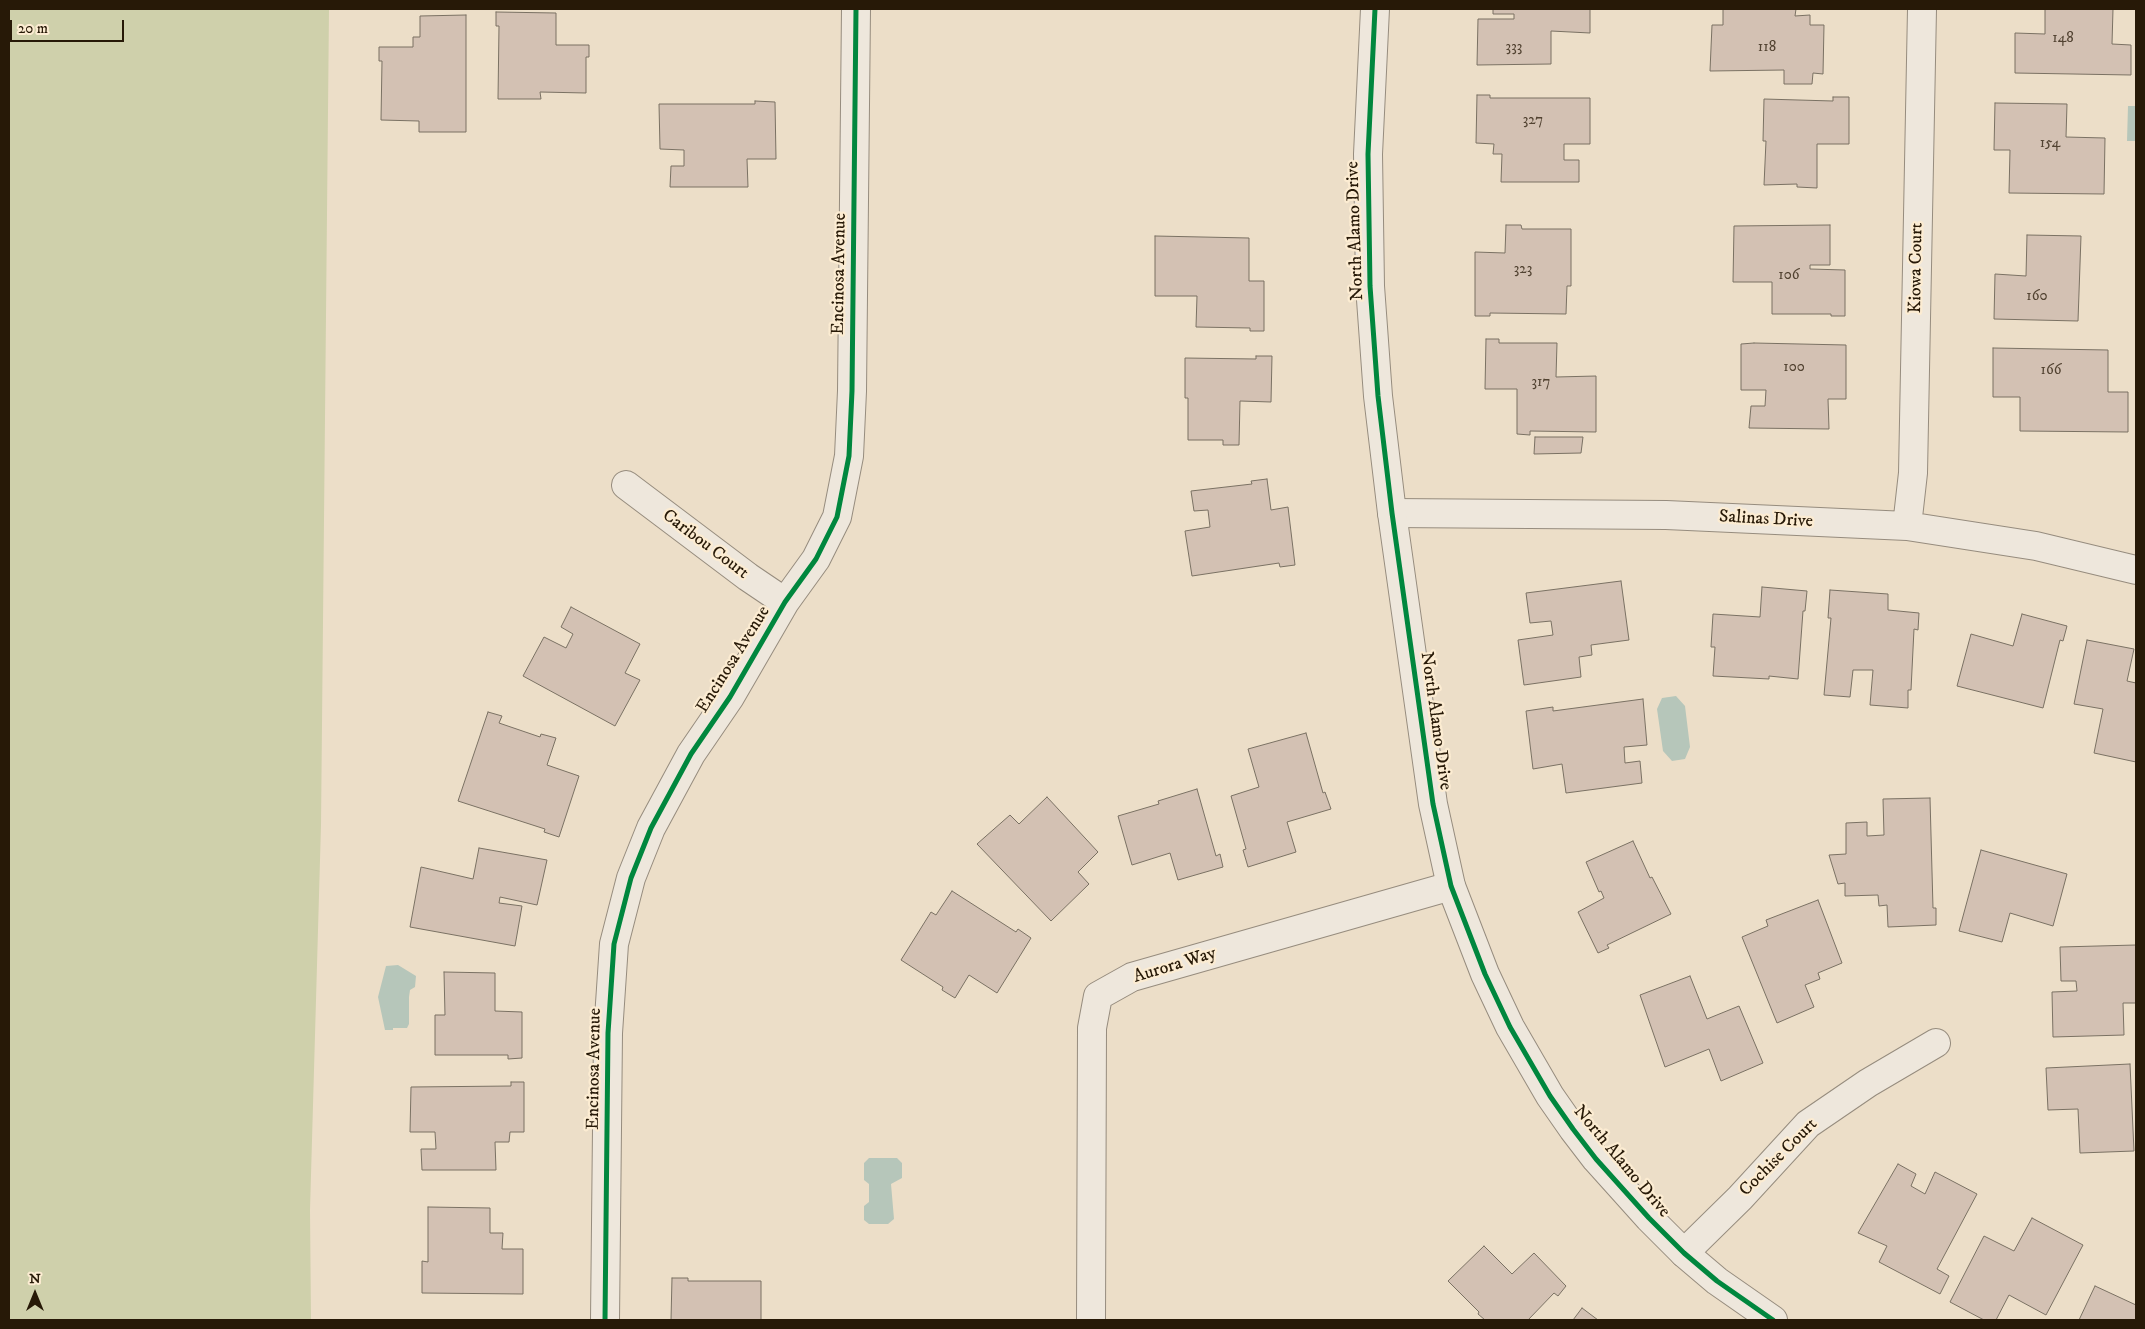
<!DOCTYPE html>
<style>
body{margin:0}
#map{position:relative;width:2145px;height:1329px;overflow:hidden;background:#ecdec8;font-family:"IM FELL DW Pica",serif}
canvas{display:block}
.frame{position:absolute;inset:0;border:10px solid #271907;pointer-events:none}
.north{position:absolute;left:10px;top:1269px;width:50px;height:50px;-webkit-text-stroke:4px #fcecd2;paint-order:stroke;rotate:0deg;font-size:14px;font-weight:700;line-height:20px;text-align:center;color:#271907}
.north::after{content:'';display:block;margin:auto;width:18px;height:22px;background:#271907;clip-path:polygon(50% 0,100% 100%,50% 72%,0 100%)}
.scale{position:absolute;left:10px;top:20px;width:114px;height:22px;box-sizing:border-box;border:2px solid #271907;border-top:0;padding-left:6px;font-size:15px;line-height:18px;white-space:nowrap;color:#271907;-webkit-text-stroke:4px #fcecd2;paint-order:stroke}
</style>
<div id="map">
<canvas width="2145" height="1329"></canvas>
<div class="frame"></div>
<div class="north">N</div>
<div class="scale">20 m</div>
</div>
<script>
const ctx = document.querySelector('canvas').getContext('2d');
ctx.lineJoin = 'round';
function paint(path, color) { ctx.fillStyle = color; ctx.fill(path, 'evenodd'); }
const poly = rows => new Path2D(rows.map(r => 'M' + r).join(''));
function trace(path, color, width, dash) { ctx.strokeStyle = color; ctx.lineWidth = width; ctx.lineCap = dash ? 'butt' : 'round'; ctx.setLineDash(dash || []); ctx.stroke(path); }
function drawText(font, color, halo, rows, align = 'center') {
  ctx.font = font + ' "IM FELL DW Pica",serif'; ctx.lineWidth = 4.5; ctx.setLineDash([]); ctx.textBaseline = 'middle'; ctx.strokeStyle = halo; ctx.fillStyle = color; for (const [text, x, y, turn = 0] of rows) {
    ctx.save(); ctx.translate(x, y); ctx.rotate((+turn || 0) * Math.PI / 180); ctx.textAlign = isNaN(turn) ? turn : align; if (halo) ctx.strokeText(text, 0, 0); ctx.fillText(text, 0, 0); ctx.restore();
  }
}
paint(poly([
 [9,9,329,9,321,825,310,1210,311,1320,9,1320]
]), '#cfd0ab');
paint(poly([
 [2128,106,2136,106,2136,141,2127,141],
 [1676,696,1685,706,1690,747,1685,759,1672,761,1663,751,1657,709,1662,698],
 [398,965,416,976,415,987,410,990,409,997,409,1024,407,1028,393,1028,393,1030,385,1030,378,997,386,966],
 [869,1158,897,1158,902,1163,902,1178,891,1184,894,1219,888,1224,869,1224,864,1220,864,1206,869,1202,869,1184,864,1180,864,1163]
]), '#b6c6ba');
const building = poly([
 [1493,9,1590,9,1590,33,1551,31,1551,64,1477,65,1478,19,1514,19,1514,14,1493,14,1493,9],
 [1723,9,1796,9,1795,16,1810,15,1810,25,1824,25,1823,74,1813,73,1812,84,1784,84,1784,70,1710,71,1712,25,1723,25,1723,9],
 [2045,9,2113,9,2112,44,2131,45,2131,75,2015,73,2015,33,2045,34,2045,9],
 [496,12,556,13,556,45,589,45,589,57,586,57,586,93,540,92,541,99,498,99,499,26,496,26,496,12],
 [466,15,466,132,419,132,419,121,381,120,382,61,379,61,379,47,413,47,413,37,420,37,420,16,466,15],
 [1477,95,1490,95,1490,98,1590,98,1590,144,1564,144,1564,160,1579,160,1579,182,1501,182,1502,154,1493,154,1494,144,1476,143,1477,95],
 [1833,97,1849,97,1849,144,1817,144,1817,188,1797,187,1797,184,1764,185,1766,141,1763,141,1764,99,1833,101,1833,97],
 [755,101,775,102,776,159,747,159,748,187,670,187,671,166,684,166,684,150,660,149,659,104,755,104,755,101],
 [1995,103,2067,104,2066,137,2105,138,2104,194,2009,193,2010,150,1994,150,1995,103],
 [1506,225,1521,225,1522,229,1571,229,1571,286,1567,286,1566,314,1490,313,1490,316,1475,316,1475,252,1505,253,1506,225],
 [1830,225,1830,265,1810,265,1810,269,1845,270,1845,316,1831,316,1831,314,1772,314,1772,282,1733,282,1734,226,1830,225],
 [2027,235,2081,236,2078,321,1994,319,1995,274,2026,276,2027,235],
 [1155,236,1249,238,1249,281,1264,281,1264,331,1250,331,1250,328,1196,327,1197,296,1155,296,1155,236],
 [1486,339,1499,339,1499,343,1557,343,1556,377,1596,376,1596,432,1530,431,1530,435,1517,434,1517,389,1485,389,1486,339],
 [1754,343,1846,345,1846,399,1828,399,1829,429,1749,428,1751,406,1765,406,1766,390,1741,390,1741,344,1754,343],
 [1993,348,2108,350,2108,392,2128,392,2128,432,2020,431,2020,397,1993,397,1993,348],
 [1256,356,1272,356,1271,402,1240,401,1239,445,1223,445,1223,440,1188,440,1188,398,1185,398,1185,358,1256,359,1256,356],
 [1535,437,1583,437,1581,453,1534,454,1535,437],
 [1267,479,1271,510,1288,507,1295,565,1280,567,1279,563,1192,576,1185,531,1210,527,1208,510,1194,511,1191,491,1252,484,1251,481,1267,479],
 [1621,581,1629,640,1591,645,1592,655,1579,657,1581,677,1524,685,1518,640,1553,635,1551,621,1530,623,1526,593,1621,581],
 [1762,587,1807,591,1805,611,1803,611,1798,679,1769,676,1769,679,1713,676,1715,647,1711,647,1713,614,1760,617,1762,587],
 [1830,590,1888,594,1888,610,1919,613,1918,630,1914,629,1911,690,1908,690,1908,708,1870,705,1873,670,1853,670,1850,697,1824,695,1831,618,1828,618,1830,590],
 [571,607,640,644,625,673,640,680,615,726,523,676,544,637,566,648,573,634,561,627,571,607],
 [2022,614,2067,626,2063,641,2060,640,2043,708,1957,686,1971,634,2013,646,2022,614],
 [2087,640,2134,649,2127,681,2136,683,2136,762,2094,753,2103,709,2074,704,2087,640],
 [1643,699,1647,745,1624,747,1625,763,1640,761,1642,783,1566,793,1562,764,1533,769,1526,711,1553,707,1553,711,1643,699],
 [488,712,502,716,499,723,540,737,541,734,556,738,547,765,579,776,559,837,544,832,545,829,458,801,488,712],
 [1306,733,1323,793,1325,792,1331,809,1287,822,1296,852,1248,867,1243,850,1246,849,1231,796,1259,787,1248,749,1306,733],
 [1197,789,1216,856,1220,854,1223,867,1178,880,1170,853,1132,865,1118,816,1159,804,1158,801,1197,789],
 [1047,797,1098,852,1078,872,1089,884,1051,921,977,844,1010,815,1019,824,1047,797],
 [1930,798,1933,908,1936,908,1936,925,1888,927,1887,905,1879,906,1878,895,1845,896,1845,883,1838,884,1829,855,1846,854,1846,823,1867,822,1867,836,1884,835,1883,799,1930,798],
 [1633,841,1650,878,1652,877,1671,914,1607,945,1609,948,1598,953,1578,912,1604,898,1601,891,1599,892,1586,862,1633,841],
 [479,848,547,860,537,905,500,897,499,903,522,906,515,946,410,927,421,867,473,879,479,848],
 [1981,850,2067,874,2053,926,2010,913,2002,942,1959,931,1981,850],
 [952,891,1016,932,1018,929,1031,938,997,993,969,975,955,998,942,990,943,987,901,960,931,912,936,915,952,891],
 [1818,900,1842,963,1818,973,1820,979,1805,985,1814,1007,1777,1023,1742,937,1768,926,1766,920,1818,900],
 [2136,945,2136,1003,2123,1003,2124,1035,2053,1037,2052,992,2077,991,2076,981,2061,981,2060,947,2136,945],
 [444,972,495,973,495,1011,522,1012,522,1058,508,1059,508,1055,435,1055,435,1015,445,1015,444,972],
 [1690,976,1707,1019,1739,1006,1763,1063,1721,1081,1709,1049,1665,1067,1640,995,1690,976],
 [2130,1064,2134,1151,2080,1153,2078,1109,2048,1110,2046,1068,2130,1064],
 [511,1082,524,1082,524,1132,510,1132,509,1142,495,1142,496,1170,422,1170,421,1149,436,1149,435,1132,410,1132,411,1087,511,1086,511,1082],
 [1898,1164,1916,1174,1911,1186,1925,1194,1935,1172,1977,1194,1937,1269,1949,1276,1940,1294,1879,1262,1887,1246,1858,1233,1898,1164],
 [428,1207,490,1208,490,1233,503,1233,502,1249,523,1249,523,1294,422,1293,422,1261,428,1262,428,1207],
 [2032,1218,2083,1245,2046,1315,2009,1295,1996,1320,1984,1320,1950,1302,1984,1236,2014,1251,2032,1218],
 [1484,1246,1512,1274,1534,1253,1566,1286,1558,1296,1554,1293,1528,1320,1485,1320,1478,1314,1479,1312,1448,1281,1484,1246],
 [672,1278,688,1278,688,1281,761,1281,761,1320,671,1320,672,1278],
 [2095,1286,2136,1305,2136,1320,2079,1320,2095,1286],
 [1582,1308,1598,1320,1573,1320,1582,1308]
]);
paint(building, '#d3c1b3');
trace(building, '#7a7163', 1);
const minor = poly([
 [626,485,748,577,785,602],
 [1392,513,1666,515,1907,526,2036,546,2136,570],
 [1907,526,1913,473,1922,9],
 [1684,1253,1740,1198,1808,1124,1868,1083,1936,1043],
 [605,1320,608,1033,614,944,631,878,651,828,691,754,730,697,785,602,816,559,837,517,849,456,852,391,856,9],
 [1091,1320,1092,1028,1098,996,1132,977,1451,886]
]);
const tertiary = poly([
 [1375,9,1368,154,1370,286,1378,396,1392,513,1433,804,1451,886,1485,974,1510,1027,1550,1096,1573,1129,1596,1159,1649,1218,1684,1253,1717,1281,1773,1320]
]);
trace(minor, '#968c7e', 30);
trace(tertiary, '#968c7e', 30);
trace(minor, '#eee7dc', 28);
trace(tertiary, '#eee7dc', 28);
trace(poly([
 [1375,9,1368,154,1370,286,1378,396,1392,513,1433,804,1451,886,1485,974,1510,1027,1550,1096,1573,1129,1596,1159,1649,1218,1684,1253,1717,1281,1773,1320],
 [605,1320,608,1033,614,944,631,878,651,828,691,754,730,697,785,602,816,559,837,517,849,456,852,391,856,9]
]), '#00873e', 5);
drawText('15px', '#524332', null, [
 ["148",2063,39],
 ["333",1514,48],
 ["118",1767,48],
 ["327",1533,121],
 ["154",2050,144],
 ["323",1523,270],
 ["106",1789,276],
 ["160",2037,297],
 ["100",1794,368],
 ["166",2051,371],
 ["317",1541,383]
]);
drawText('18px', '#271907', '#fcecd2', [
 ["North Alamo Drive",1356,231,-92],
 ["Kiowa Court",1917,268,-89],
 ["Encinosa Avenue",840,274,-89],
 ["Salinas Drive",1766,520,3],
 ["Caribou Court",705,545,37],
 ["Encinosa Avenue",734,660,-58],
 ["North Alamo Drive",1435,721,82],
 ["Aurora Way",1175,966,-17],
 ["Encinosa Avenue",595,1069,-89],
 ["Cochise Court",1779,1158,-45],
 ["North Alamo Drive",1621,1162,50]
]);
</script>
